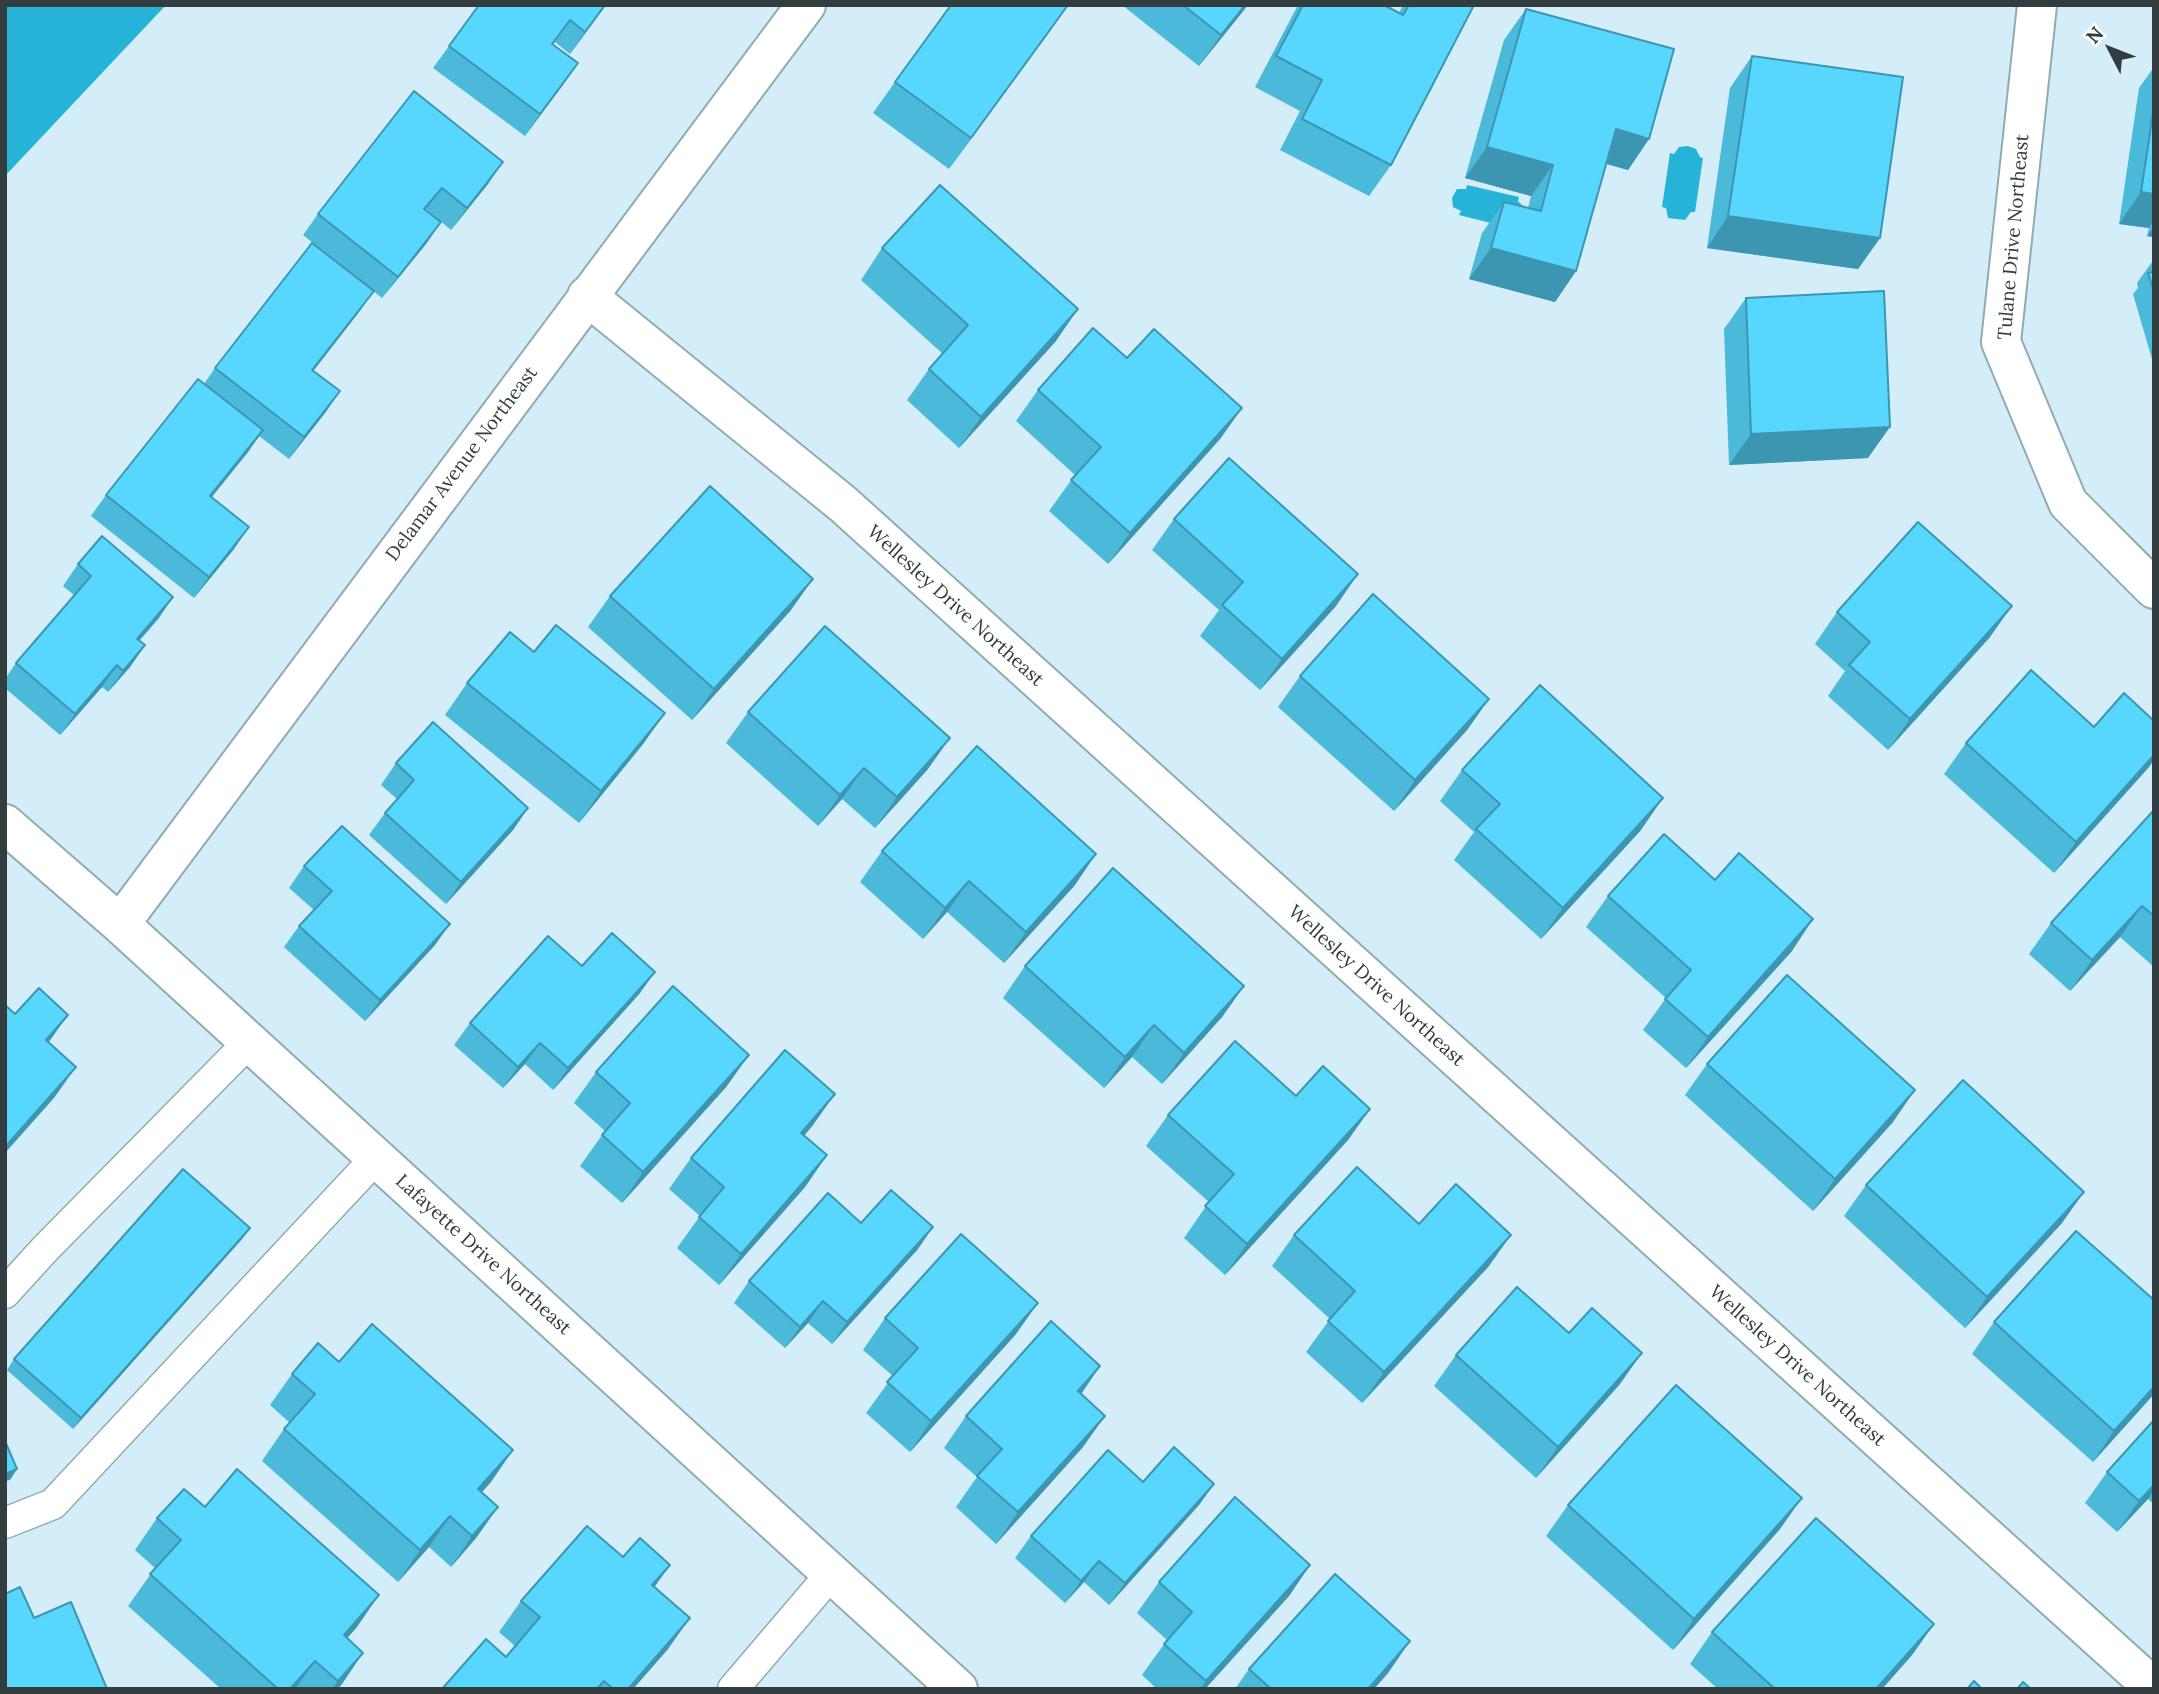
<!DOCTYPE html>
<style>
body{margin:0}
#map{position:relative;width:2159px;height:1694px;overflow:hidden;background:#d3eef8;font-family:Lora,serif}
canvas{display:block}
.frame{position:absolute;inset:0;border:7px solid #323d40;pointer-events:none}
.north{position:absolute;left:2075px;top:14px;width:70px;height:70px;-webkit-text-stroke:5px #fff;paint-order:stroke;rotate:312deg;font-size:19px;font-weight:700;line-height:28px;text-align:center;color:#323d40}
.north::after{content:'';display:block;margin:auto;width:24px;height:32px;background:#323d40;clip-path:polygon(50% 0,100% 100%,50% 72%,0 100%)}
</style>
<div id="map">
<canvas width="2159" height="1694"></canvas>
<div class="frame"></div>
<div class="north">N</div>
</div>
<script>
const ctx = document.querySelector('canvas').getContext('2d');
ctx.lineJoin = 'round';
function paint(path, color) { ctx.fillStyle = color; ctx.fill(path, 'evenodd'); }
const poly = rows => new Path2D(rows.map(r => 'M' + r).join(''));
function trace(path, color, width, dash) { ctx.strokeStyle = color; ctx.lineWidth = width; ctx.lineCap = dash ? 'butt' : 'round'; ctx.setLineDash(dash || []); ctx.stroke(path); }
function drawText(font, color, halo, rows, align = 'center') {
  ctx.font = font + ' Lora,serif'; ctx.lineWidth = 5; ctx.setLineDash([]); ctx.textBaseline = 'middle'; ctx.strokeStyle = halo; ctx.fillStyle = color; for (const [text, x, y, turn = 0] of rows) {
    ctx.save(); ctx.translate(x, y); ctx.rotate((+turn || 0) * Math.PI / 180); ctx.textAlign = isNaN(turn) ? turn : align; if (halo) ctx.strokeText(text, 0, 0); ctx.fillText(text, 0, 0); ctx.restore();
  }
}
paint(poly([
 [5,5,166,5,5,176],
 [1688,146,1696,149,1700,157,1703,158,1695,212,1691,212,1685,220,1668,218,1666,208,1662,207,1670,153,1674,154,1679,147],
 [1467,185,1519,197,1518,201,1523,206,1523,216,1511,228,1459,215,1461,211,1453,207,1452,198,1457,189,1466,189]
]), '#25b3d8');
const lane = poly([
 [5,1293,45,1249,249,1042],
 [5,1523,53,1504,376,1158],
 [733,1689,831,1574]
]);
const street = poly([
 [2037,5,2001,342,2068,503,2154,589],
 [587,296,843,504,2154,1688],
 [5,824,120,924,958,1689],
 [120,924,806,5]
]);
trace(lane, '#91abb4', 33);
trace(street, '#91abb4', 42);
trace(lane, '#fff', 30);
trace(street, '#fff', 38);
paint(poly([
 [479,5,606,5,570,54,555,42,553,45,578,63,525,136,433,68],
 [1068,5,949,169,873,113,895,82],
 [1122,5,1248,5,1199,66],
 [1298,5,1384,5,1399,13,1403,5,1474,5,1391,165,1369,196,1280,150,1300,111,1255,87],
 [1526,9,1649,139,1628,170,1606,164,1576,271,1555,302,1469,279,1482,233,1504,202,1528,208,1531,196,1465,178,1504,40],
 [1752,56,1880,238,1858,269,1707,248,1730,88],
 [2154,67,2154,237,2147,236,2149,228,2119,224,2139,88],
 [414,91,488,184,451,230,426,209,426,210,441,222,426,244,382,298,373,291,359,312,313,371,340,391,325,413,289,459,259,436,248,452,211,497,234,549,194,598,91,516,106,495,204,384,215,368,340,265,303,235,318,214],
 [882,248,1056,341,959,448,907,400,929,369,943,354,861,280],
 [2152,262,2154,262,2154,366,2133,294,2138,288,2137,283],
 [1746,298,1868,458,1729,465,1724,329],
 [1127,358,1242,408,1220,439,1108,564,1049,511,1075,475,1016,421,1038,390],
 [1174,519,1336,606,1260,690,1200,636,1219,610,1152,550],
 [78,564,173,597,158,619,140,640,145,645,130,667,108,692,102,687,60,735,5,688,5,679,16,663,74,595,63,586],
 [610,596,791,610,692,720,588,627],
 [1837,612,1990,637,1888,750,1828,696,1845,671,1815,644],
 [534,652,665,713,643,744,579,823,445,715,467,683],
 [1300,676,1489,699,1467,730,1394,811,1278,707],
 [748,712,928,769,875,828,842,799,818,826,726,743],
 [2094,727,2149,767,2054,873,1944,774,1966,743],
 [396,763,528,808,513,830,446,904,369,835,385,813,397,799,381,785],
 [1462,770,1641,830,1541,939,1454,860,1474,832,1440,801],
 [2154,810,2154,967,2120,937,2070,991,2029,954,2051,923],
 [882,851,1075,885,1004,963,947,912,923,939,860,882],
 [304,866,435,945,365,1021,284,947,299,926,314,910,289,888],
 [1608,896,1792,951,1686,1068,1643,1030,1666,998,1586,927],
 [582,966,640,993,553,1090,525,1064,503,1088,454,1045,470,1023],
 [1025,966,1244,986,1222,1017,1162,1084,1132,1057,1104,1088,1003,998],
 [1707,1064,1893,1122,1813,1211,1685,1095],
 [596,1072,727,1086,622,1203,580,1166,605,1131,574,1103],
 [1296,1096,1370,1109,1348,1140,1225,1275,1184,1238,1209,1202,1146,1146,1168,1115],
 [813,1125,804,1136,827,1155,805,1187,719,1285,677,1248,700,1216,669,1189,691,1158],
 [1866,1185,2062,1223,1965,1328,1844,1216],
 [861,1223,918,1249,832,1344,808,1323,785,1348,734,1303,749,1281],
 [1419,1224,1489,1266,1362,1403,1306,1352,1330,1319,1272,1266,1294,1235],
 [250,1228,242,1239,73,1429,7,1370,14,1359],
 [885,1318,1016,1334,910,1452,866,1413,893,1376,863,1350],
 [1994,1322,2154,1394,2093,1462,1972,1354],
 [1456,1355,1620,1384,1536,1478,1434,1386],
 [339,1362,491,1482,482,1492,498,1507,476,1538,451,1567,429,1547,398,1582,262,1461,284,1429,290,1423,270,1405,292,1374],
 [1100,1366,1081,1394,1083,1447,996,1544,956,1507,977,1477,944,1448,966,1416],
 [2154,1420,2154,1504,2148,1499,2117,1532,2085,1503,2107,1472],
 [1143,1482,1214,1484,1199,1505,1109,1605,1084,1582,1065,1603,1015,1558,1031,1536],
 [1568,1505,1780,1529,1673,1650,1546,1536],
 [205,1507,357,1627,347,1638,342,1684,337,1689,221,1689,128,1606,155,1568,135,1550,157,1518],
 [623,1557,670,1565,654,1587,668,1649,633,1689,442,1689,506,1657,515,1646,499,1632,521,1601],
 [1310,1565,1289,1596,1205,1689,1157,1689,1142,1675,1167,1640,1137,1613,1159,1582],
 [1934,1624,1912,1655,1882,1689,1718,1689,1690,1664,1712,1632],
 [1410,1641,1388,1673,1374,1689,1235,1689,1249,1669]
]), '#4bb9da');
paint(poly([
 [605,5,606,5,570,54,585,32],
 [1068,5,1048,34,949,169,971,138],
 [1245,5,1248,5,1199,66,1221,35],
 [578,63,563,85,525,136,540,114],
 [1616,129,1649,139,1628,170,1594,160],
 [1487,147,1553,165,1531,196,1465,178],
 [503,162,488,184,451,230,467,208],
 [442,188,426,209,409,230,424,209],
 [2141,192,2154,194,2154,220,2149,228,2119,224],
 [1728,216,1880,238,1858,269,1707,248],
 [441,222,426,244,382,298,398,277],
 [2154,227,2154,237,2147,236],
 [1491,248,1576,271,1555,302,1469,279],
 [374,291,359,312,297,392,312,370],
 [1078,309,1056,341,959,448,981,417],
 [340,391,325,413,289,459,304,437],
 [1242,408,1220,439,1108,564,1130,533],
 [1890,427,1868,458,1729,465,1751,434],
 [263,430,248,452,195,518,210,496],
 [249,527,234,549,194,598,209,577],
 [1358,574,1336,606,1260,690,1282,659],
 [813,579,791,610,692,720,714,689],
 [173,597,158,619,122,660,137,639],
 [2012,606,1990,637,1888,750,1910,719],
 [145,645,130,667,108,692,123,671],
 [117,665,102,687,60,735,75,714],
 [1489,699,1467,730,1394,811,1415,780],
 [665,713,643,744,579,823,601,791],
 [950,738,928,769,875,828,897,797],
 [2154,755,2154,760,2149,767,2054,873,2076,842],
 [864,768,842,799,818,826,840,795],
 [1663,798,1641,830,1541,939,1563,908],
 [528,808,513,830,446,904,461,882],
 [1096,854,1075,885,1004,963,1026,932],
 [969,881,947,912,923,939,945,908],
 [2142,906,2120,937,2070,991,2092,960],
 [1813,919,1792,951,1686,1068,1708,1037],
 [450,924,435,945,365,1021,380,1000],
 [655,972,640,993,553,1090,568,1068],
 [1244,986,1222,1017,1162,1084,1184,1053],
 [68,1015,46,1046,46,1040],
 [1154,1025,1132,1057,1104,1088,1125,1057],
 [540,1043,525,1064,503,1088,518,1067],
 [749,1055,727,1086,622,1203,643,1172],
 [76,1067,54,1098,5,1153,5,1147],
 [1915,1090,1893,1122,1813,1211,1835,1179],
 [835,1094,813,1125,780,1164,801,1133],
 [1370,1109,1348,1140,1225,1275,1247,1244],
 [827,1155,805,1187,719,1285,741,1254],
 [2084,1192,2062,1223,1965,1328,1987,1297],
 [933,1227,918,1249,832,1344,847,1322],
 [250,1228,242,1239,73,1429,81,1418],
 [1511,1235,1489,1266,1362,1403,1384,1372],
 [823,1301,808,1323,785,1348,800,1327],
 [1038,1303,1016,1334,910,1452,931,1421],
 [1642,1353,1620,1384,1536,1478,1558,1447],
 [1100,1366,1079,1397,1078,1391],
 [2154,1387,2154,1394,2093,1462,2114,1431],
 [1105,1416,1083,1447,996,1544,1018,1512],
 [513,1450,491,1482,456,1520,478,1489],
 [17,1469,10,1480,5,1481,5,1474],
 [1214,1484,1199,1505,1109,1605,1125,1583],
 [2154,1485,2154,1490,2148,1499,2117,1532,2139,1501],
 [1802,1498,1780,1529,1673,1650,1694,1619],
 [498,1507,476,1538,451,1567,472,1536],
 [450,1516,429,1547,398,1582,420,1550],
 [1099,1561,1084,1582,1065,1603,1081,1581],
 [670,1565,648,1596,652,1585],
 [1310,1565,1289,1596,1205,1689,1200,1689,1206,1681],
 [379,1595,357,1627,322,1666,344,1635],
 [690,1618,668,1649,633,1689,628,1689],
 [1934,1624,1912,1655,1882,1689,1876,1689],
 [1410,1641,1388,1673,1374,1689,1368,1689],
 [363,1653,342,1684,337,1689,332,1689,338,1681],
 [315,1661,295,1689,290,1689]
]), '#3d96b1');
const building = poly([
 [479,5,605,5,585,32,570,20,552,44,578,63,540,114,449,46,479,5],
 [951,5,1068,5,971,138,895,82,951,5],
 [1183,5,1245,5,1221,35,1183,5],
 [1303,5,1384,5,1403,15,1409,5,1474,5,1391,165,1302,119,1322,80,1276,56,1303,5],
 [1526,9,1674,49,1649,139,1616,129,1576,271,1491,248,1504,202,1541,211,1553,165,1487,147,1526,9],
 [1752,56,1903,77,1880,238,1728,216,1752,56],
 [414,91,503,162,467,208,442,188,424,209,441,222,398,277,318,214,414,91],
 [2154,106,2154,194,2141,192,2154,106],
 [940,185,1078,309,981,417,929,369,968,325,882,248,940,185],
 [312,243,374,291,312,370,340,391,304,437,215,368,312,243],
 [2154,272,2154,291,2148,273,2154,272],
 [1884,291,1890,427,1751,434,1746,298,1884,291],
 [1093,328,1127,358,1154,329,1242,408,1130,533,1071,480,1101,447,1038,390,1093,328],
 [198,379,263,430,210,496,249,527,209,577,106,495,198,379],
 [1229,458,1358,574,1282,659,1222,605,1243,582,1174,519,1229,458],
 [710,486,813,579,714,689,610,596,710,486],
 [1918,522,2012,606,1910,719,1849,665,1870,642,1837,612,1918,522],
 [102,536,173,597,137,639,145,645,123,671,117,665,75,714,16,663,91,576,78,564,102,536],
 [1373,594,1489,699,1415,780,1300,676,1373,594],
 [556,625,665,713,601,791,467,683,510,632,534,652,556,625],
 [825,626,950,738,897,797,864,768,840,795,748,712,825,626],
 [2031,670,2094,727,2124,693,2154,721,2154,755,2076,842,1966,743,2031,670],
 [1540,685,1663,798,1563,908,1476,829,1500,804,1462,770,1540,685],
 [433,722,528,808,461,882,385,813,414,780,396,763,433,722],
 [977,746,1096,854,1026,932,969,881,945,908,882,851,977,746],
 [2154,810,2154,916,2142,906,2092,960,2051,923,2154,810],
 [342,826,450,924,380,1000,299,926,332,891,304,866,342,826],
 [1664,834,1715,880,1739,853,1813,919,1708,1037,1665,999,1691,970,1608,896,1664,834],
 [1113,868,1244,986,1184,1053,1154,1025,1125,1057,1025,966,1113,868],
 [612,933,655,972,568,1068,540,1043,518,1067,470,1023,548,936,582,966,612,933],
 [1787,975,1915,1090,1835,1179,1707,1064,1787,975],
 [673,986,749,1055,643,1172,602,1135,630,1103,596,1072,673,986],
 [39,988,68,1015,46,1040,76,1067,5,1147,5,1005,15,1014,39,988],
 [1235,1041,1296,1096,1323,1066,1370,1109,1247,1244,1205,1206,1234,1174,1168,1115,1235,1041],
 [785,1050,835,1094,801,1133,827,1155,741,1254,699,1217,724,1187,691,1158,785,1050],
 [1963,1080,2084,1192,1987,1297,1866,1185,1963,1080],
 [1357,1167,1419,1224,1456,1184,1511,1235,1384,1372,1328,1321,1355,1291,1294,1235,1357,1167],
 [183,1169,250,1228,81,1418,14,1359,183,1169],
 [891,1190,933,1227,847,1322,823,1301,800,1327,749,1281,828,1193,861,1223,891,1190],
 [2076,1231,2154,1300,2154,1387,2114,1431,1994,1322,2076,1231],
 [961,1234,1038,1303,931,1421,887,1382,918,1348,885,1318,961,1234],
 [1517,1287,1569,1333,1592,1308,1642,1353,1558,1447,1456,1355,1517,1287],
 [1051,1321,1100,1366,1078,1391,1105,1416,1018,1512,977,1476,1002,1449,966,1416,1051,1321],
 [372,1324,513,1450,478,1489,498,1507,472,1536,450,1516,420,1550,284,1429,315,1394,292,1374,318,1343,339,1362,372,1324],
 [1676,1385,1802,1498,1694,1619,1568,1505,1676,1385],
 [2154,1420,2154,1485,2139,1501,2107,1472,2154,1420],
 [5,1441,17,1469,5,1474,5,1441],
 [1174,1447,1214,1484,1125,1583,1099,1561,1081,1581,1031,1536,1108,1450,1143,1482,1174,1447],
 [237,1469,379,1595,344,1635,363,1653,338,1681,315,1661,290,1689,278,1689,150,1574,181,1540,157,1518,184,1489,205,1507,237,1469],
 [1235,1497,1310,1565,1206,1681,1164,1644,1192,1612,1159,1582,1235,1497],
 [1816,1518,1934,1624,1876,1689,1775,1689,1712,1632,1816,1518],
 [587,1526,623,1557,640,1538,670,1565,652,1585,690,1618,628,1689,613,1689,604,1681,597,1689,442,1689,486,1639,506,1657,540,1617,521,1601,587,1526],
 [1335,1574,1410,1641,1368,1689,1271,1689,1249,1669,1335,1574],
 [20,1587,34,1618,71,1602,107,1689,5,1689,5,1594,20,1587],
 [1974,1681,1982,1689,1967,1689,1974,1681],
 [2023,1682,2031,1689,2017,1689,2023,1682]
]);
paint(building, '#57d7fd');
trace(building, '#3d96b1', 2);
drawText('19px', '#323d40', '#fff', [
 ["Tulane Drive Northeast",2014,237,-85],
 ["Delamar Avenue Northeast",462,464,-53],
 ["Wellesley Drive Northeast",955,606,42],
 ["Wellesley Drive Northeast",1376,986,42],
 ["Lafayette Drive Northeast",483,1255,42],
 ["Wellesley Drive Northeast",1797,1366,42]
]);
</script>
